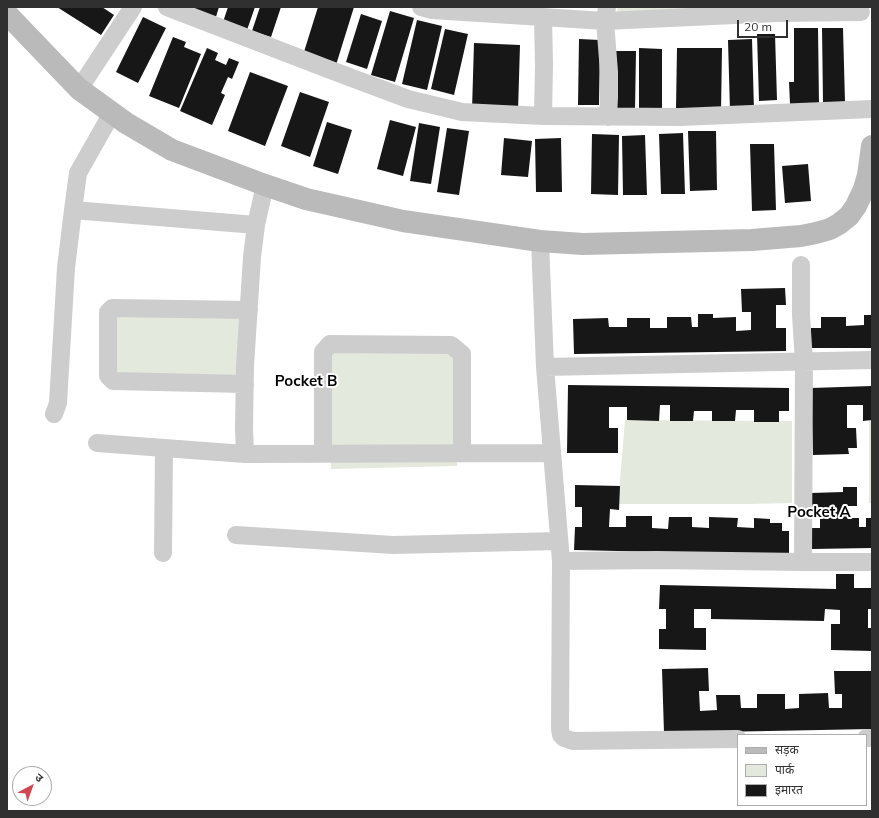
<!DOCTYPE html>
<meta charset="utf-8">
<style>
body{margin:0}
#map{position:relative;width:879px;height:818px;overflow:hidden;background:#fff;font-family:Mulish,"Noto Sans Devanagari",sans-serif}
canvas{display:block}
.frame{position:absolute;inset:0;border:8px solid #303030;pointer-events:none}
.legend{position:absolute;left:737px;top:734px;width:130px;height:72px;box-sizing:border-box;background:#fff;border:1px solid #acacac;margin:0;padding:5px 7px;list-style:none;font-size:12px;color:#303030}
.legend li{display:flex;align-items:center;gap:8px;height:20px}
.legend b{width:20px;border:1px solid #acacac}
.north{position:absolute;left:12px;top:766px;width:40px;height:40px;box-sizing:border-box;background:#fff;border:1px solid #acacac;border-radius:50%;rotate:41deg;font-size:11px;font-weight:700;line-height:16px;text-align:center;color:#303030}
.north::after{content:'';display:block;margin:auto;width:14px;height:18px;background:#d34650;clip-path:polygon(50% 0,100% 100%,50% 72%,0 100%)}
.scale{position:absolute;left:737px;top:20px;width:51px;height:18px;box-sizing:border-box;border:2px solid #303030;border-top:0;padding-left:5px;font-size:12px;line-height:14px;white-space:nowrap;color:#303030;-webkit-text-stroke:3px #fff;paint-order:stroke}
</style>
<div id="map">
<canvas width="879" height="818"></canvas>
<div class="frame"></div>
<ul class="legend">
<li><b style="height:5px;background:#bababa"></b>सड़क</li>
<li><b style="height:11px;background:#e3e9dd"></b>पार्क</li>
<li><b style="height:11px;background:#171717"></b>इमारत</li>
</ul>
<div class="north">उ</div>
<div class="scale">20 m</div>
</div>
<script>
const ctx = document.querySelector('canvas').getContext('2d');
ctx.lineJoin = 'round';
function paint(path, color) { ctx.fillStyle = color; ctx.fill(path, 'evenodd'); }
const poly = rows => new Path2D(rows.map(r => 'M' + r).join(''));
function trace(path, color, width, dash) { ctx.strokeStyle = color; ctx.lineWidth = width; ctx.lineCap = dash ? 'butt' : 'round'; ctx.setLineDash(dash || []); ctx.stroke(path); }
function drawText(font, color, halo, rows, align = 'center') {
  ctx.font = font + ' Mulish,sans-serif'; ctx.lineWidth = 4; ctx.setLineDash([]); ctx.textBaseline = 'middle'; ctx.strokeStyle = halo; ctx.fillStyle = color; for (const [text, x, y, turn = 0] of rows) {
    ctx.save(); ctx.translate(x, y); ctx.rotate((+turn || 0) * Math.PI / 180); ctx.textAlign = isNaN(turn) ? turn : align; if (halo) ctx.strokeText(text, 0, 0); ctx.fillText(text, 0, 0); ctx.restore();
  }
}
paint(poly([
 [618,7,728,7,617,12],
 [111,313,253,313,247,381,114,377],
 [329,351,457,351,457,466,331,469],
 [869,419,872,419,872,503,869,503],
 [625,420,792,421,792,503,747,504,618,504]
]), '#e3e9dd');
paint(poly([
 [57,7,102,7,114,15,101,35],
 [192,7,219,7,215,20],
 [228,7,255,7,247,30,223,22],
 [260,7,281,7,271,37,252,31],
 [318,7,354,7,336,65,303,55],
 [390,11,414,18,395,82,371,75],
 [361,14,382,21,367,69,346,62],
 [143,17,166,28,138,83,116,72],
 [417,20,442,26,427,90,402,84],
 [794,28,818,28,819,104,790,104,789,82,794,82],
 [822,28,843,28,845,102,823,102],
 [445,29,468,34,454,95,431,89],
 [757,34,775,34,777,100,759,101],
 [173,37,186,42,184,47,201,54,179,108,149,96],
 [579,39,600,40,599,105,578,105],
 [752,39,754,110,730,111,728,40],
 [474,43,520,45,518,111,472,110],
 [207,48,218,53,215,60,226,65,229,58,239,62,232,79,228,77,221,93,225,95,212,125,180,111],
 [639,48,662,49,662,112,639,111],
 [677,48,722,48,721,113,676,109],
 [615,51,636,51,635,110,614,110],
 [250,72,288,86,265,146,228,131],
 [300,92,329,102,310,157,281,146],
 [390,120,416,127,403,176,377,169],
 [327,122,352,130,338,174,313,166],
 [419,123,440,127,431,184,410,181],
 [447,128,469,131,459,195,437,192],
 [688,131,716,131,717,190,690,191],
 [683,133,685,194,661,194,659,134],
 [592,134,619,135,618,195,591,194],
 [645,135,647,195,623,195,622,136],
 [504,138,532,141,528,177,501,175],
 [561,138,562,192,536,192,535,139],
 [750,144,774,144,776,210,752,211],
 [808,164,811,201,785,203,782,166],
 [785,288,786,305,776,305,776,328,786,328,786,351,574,354,573,319,608,318,609,327,627,327,627,318,650,318,650,328,667,328,667,317,691,317,692,327,698,327,698,314,713,314,713,318,736,317,736,331,751,330,751,312,742,312,741,289],
 [864,315,872,315,872,348,811,348,811,328,821,328,821,317,846,317,846,326,864,325],
 [568,385,789,388,789,411,779,411,779,422,754,422,754,410,736,410,735,421,712,421,712,411,694,411,693,421,670,421,670,405,660,405,659,421,627,420,627,407,609,407,609,428,618,428,618,453,567,453],
 [872,386,872,420,863,421,863,405,847,405,847,428,856,428,857,448,848,448,849,454,813,455,811,388],
 [575,485,620,486,619,510,610,509,609,527,626,527,626,516,652,516,652,528,668,529,669,517,692,517,692,527,709,528,709,517,738,518,737,527,754,528,754,518,770,519,770,523,782,523,782,531,789,531,789,555,574,550,575,527,582,527,582,507,575,507],
 [843,487,857,487,857,506,847,506,848,518,859,518,859,527,866,527,866,518,872,518,872,548,812,549,812,528,820,528,820,512,812,512,811,493,843,492],
 [836,574,854,574,854,588,872,588,872,609,868,609,868,628,872,628,872,651,831,650,831,624,840,624,840,610,825,609,824,621,711,619,711,609,694,609,694,628,706,628,706,650,659,649,659,629,666,629,666,609,659,609,660,585,836,589],
 [708,668,709,691,699,691,700,711,717,710,716,695,740,695,741,708,757,708,757,694,785,694,785,709,799,708,799,694,828,693,829,708,842,708,842,694,835,694,834,671,872,671,872,729,664,733,662,669]
]), '#171717');
trace(poly([
 [167,7,328,69,408,99,462,112,543,116,680,117,872,109],
 [421,7,432,10,605,21,778,13,861,12],
 [607,7,605,21,609,72,609,97,608,117],
 [79,89,133,7],
 [543,116,544,65,543,17],
 [73,210,78,173,112,113],
 [540,241,545,367,561,561,560,729,561,735,564,738,573,741,738,739],
 [801,265,801,315,804,362,803,562],
 [545,367,872,360],
 [245,384,113,381,108,376,108,312,112,308,249,310],
 [54,414,58,403,66,268,73,210,256,225],
 [97,443,245,454,551,453],
 [323,453,323,352,330,344,451,345,462,354,462,453],
 [245,454,244,428,245,366,252,257,256,225,265,185],
 [236,535,393,545,559,541],
 [163,553,164,448],
 [561,561,657,560,803,562,872,562],
 [866,738,872,738]
]), '#cdcdcd', 18);
trace(poly([
 [7,14,79,89,126,123,172,150,265,185,306,199,403,221,540,241,583,244,752,240,801,236,816,233,830,229,839,224,849,216,856,206,864,189,868,175,872,146]
]), '#bababa', 22);
drawText('bold 15px', '#000', '#fff', [
 ["Pocket B",306,381],
 ["Pocket A",819,512]
]);
</script>
